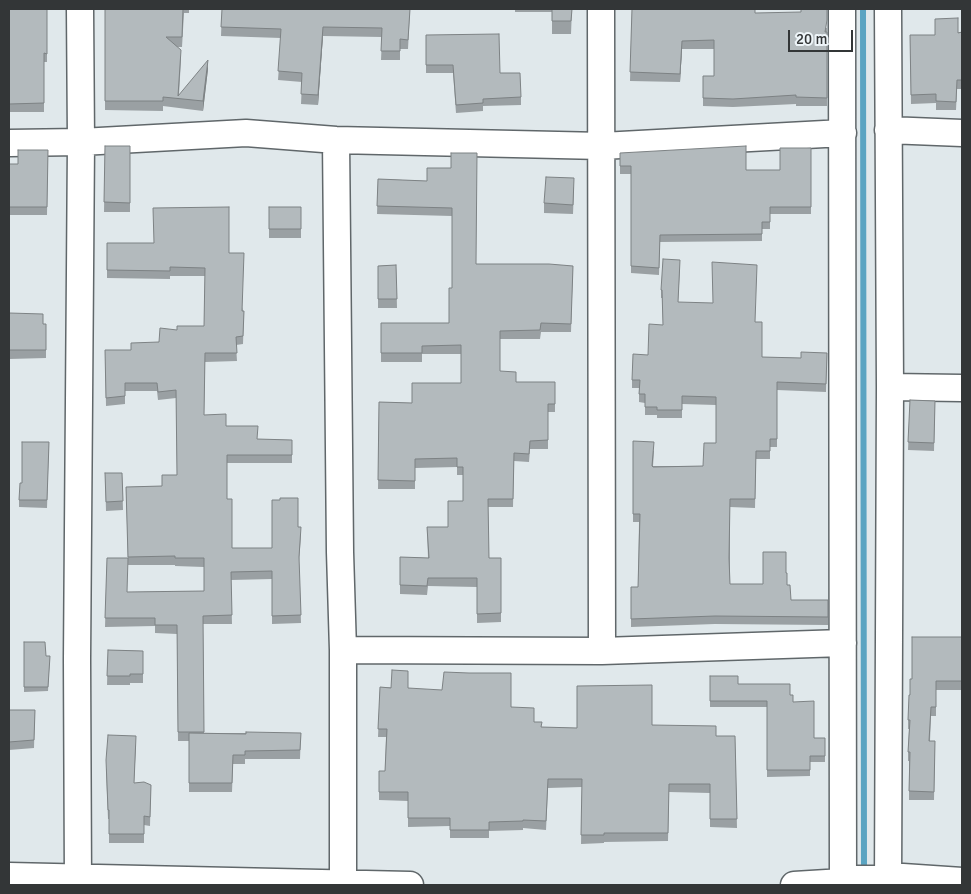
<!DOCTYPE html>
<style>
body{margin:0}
#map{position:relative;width:971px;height:894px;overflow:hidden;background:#e0e8eb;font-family:Signika,sans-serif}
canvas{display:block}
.frame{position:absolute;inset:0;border:10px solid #333637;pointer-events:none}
.scale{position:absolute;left:788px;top:30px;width:65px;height:22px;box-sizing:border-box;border:2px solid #333637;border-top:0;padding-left:6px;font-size:15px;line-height:18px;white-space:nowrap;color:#333637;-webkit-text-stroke:4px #eef5f9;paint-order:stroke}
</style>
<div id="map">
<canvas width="971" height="894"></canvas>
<div class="frame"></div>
<div class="scale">20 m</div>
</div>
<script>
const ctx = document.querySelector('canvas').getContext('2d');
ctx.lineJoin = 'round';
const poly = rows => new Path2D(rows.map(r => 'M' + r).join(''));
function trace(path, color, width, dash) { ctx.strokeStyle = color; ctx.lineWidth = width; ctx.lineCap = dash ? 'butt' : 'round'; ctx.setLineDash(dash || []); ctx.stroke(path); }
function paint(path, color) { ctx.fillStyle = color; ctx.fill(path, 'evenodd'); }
trace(poly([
 [863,9,864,872]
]), '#5aa4c2', 6);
const street = poly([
 [601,9,602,651],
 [842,9,843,885],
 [888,130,962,133],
 [336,140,340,552,343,650,343,885],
 [9,143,81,142,246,133,336,140,602,146,843,133],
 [890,387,962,388],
 [343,650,602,651,843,643],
 [9,876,410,885],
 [78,885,77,659,81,142,80,9],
 [794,885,843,882,850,879,883,879,888,876,962,881],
 [888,885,890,387,888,9]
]);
trace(street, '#60676a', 29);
trace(street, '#fff', 26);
paint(poly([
 [9,9,47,9,47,62,44,62,44,112,9,112],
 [105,9,189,9,189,13,184,13,182,47,177,47,181,59,179,95,208,69,203,111,163,106,163,111,105,110],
 [222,9,455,9,455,10,410,10,408,49,400,49,400,60,381,60,382,37,323,36,318,105,301,104,302,82,278,80,281,38,221,36],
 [515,9,572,9,571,34,552,34,552,12,515,12],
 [632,9,755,13,827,28,827,106,796,106,796,104,733,107,703,106,703,76,714,76,714,49,682,49,680,82,630,81],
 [962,32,962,89,957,89,956,110,936,110,936,103,911,104,910,35,935,35],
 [426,35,500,73,521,97,521,105,483,106,483,111,456,113,453,73,426,73],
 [105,146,130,146,130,212,104,212],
 [811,148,811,214,770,214,770,229,762,229,762,241,660,242,659,275,631,273,631,174,620,174,620,153,746,170,780,170],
 [48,150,47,215,9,215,9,164,18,164],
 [451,168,476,264,573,266,571,332,541,332,540,339,500,339,500,371,516,382,555,382,555,412,548,412,548,449,530,449,529,462,514,461,513,507,488,507,489,558,501,558,501,622,477,623,477,587,428,586,427,595,400,594,400,557,428,558,427,527,448,527,463,501,463,475,457,475,457,467,415,468,415,489,378,489,379,402,412,403,461,383,461,354,422,354,422,362,381,362,381,323,449,323,452,288,452,216,377,214,378,179,427,181],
 [574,187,573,214,544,213,544,203],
 [269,207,301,207,301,238,269,238],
 [107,243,229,253,243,311,244,311,243,344,236,345,237,361,205,362,204,415,226,426,257,439,292,440,292,463,227,463,227,499,232,548,272,548,298,527,301,535,299,562,301,623,272,624,272,579,231,580,232,624,203,624,204,733,301,733,300,759,245,759,245,764,233,764,232,792,189,792,189,741,178,741,177,634,155,633,155,626,105,627,107,558,127,592,204,591,204,567,175,566,175,565,128,565,126,487,162,486,177,475,176,398,158,400,157,391,125,391,125,404,106,406,105,350,131,350,159,342,177,330,204,326,205,276,170,276,170,279,107,278],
 [396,265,397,308,378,308,378,266],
 [680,269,678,302,755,322,762,357,801,358,827,353,826,392,777,390,777,447,770,447,770,459,756,459,755,508,730,507,730,584,763,584,786,573,787,585,791,600,828,600,828,625,715,624,631,627,631,587,638,587,639,522,633,522,633,441,654,451,653,466,703,466,716,443,716,405,682,404,682,418,657,418,657,415,645,415,645,403,639,402,639,388,632,388,632,380,648,355,663,325,662,298,661,298,661,290],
 [9,313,43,324,46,324,46,358,9,359],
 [910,400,935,401,934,451,908,450],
 [49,442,47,508,19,507,19,500,22,483],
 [105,473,122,473,123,510,106,511],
 [962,637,962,690,936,690,936,716,931,716,930,741,935,741,934,800,909,800,909,761,908,761,908,752,909,729,908,729,908,720,910,695,912,679],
 [24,642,46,656,50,656,48,691,24,692],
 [108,650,143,651,143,683,130,683,130,685,107,685],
 [710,676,738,684,790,695,793,702,814,738,825,738,825,762,810,762,810,776,767,777,767,707,710,707],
 [380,687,408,688,511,707,542,727,577,728,652,725,716,736,735,736,737,828,710,827,710,793,669,792,668,841,604,842,604,843,581,844,582,787,548,788,546,830,523,828,523,830,489,831,489,838,450,838,450,826,408,827,408,801,379,800,379,771,385,771,386,737,378,737],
 [9,710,35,710,34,748,9,750],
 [136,745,134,783,151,785,150,826,144,825,144,843,109,843,109,819,108,819,106,769]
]), '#9aa0a3');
paint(poly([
 [323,27,323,36,318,105,318,95],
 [682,41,682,49,680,82,680,74],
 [208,60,208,69,203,111,203,101]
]), '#7d8284');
const building = poly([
 [9,9,47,9,47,54,44,53,44,103,9,104,9,9],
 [105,9,183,9,182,37,166,37,181,50,178,96,208,60,203,101,163,97,163,101,105,101,105,9],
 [222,9,410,9,408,40,400,39,400,51,381,51,382,28,323,27,318,95,301,94,302,73,278,71,281,29,221,27,222,9],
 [552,9,572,9,571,21,552,21,552,9],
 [632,9,755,9,755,13,801,12,801,9,827,9,827,20,825,32,827,32,827,98,796,97,796,95,733,99,703,98,703,76,714,76,714,40,682,41,680,74,630,72,632,9],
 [958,18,958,33,962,32,962,80,957,80,956,102,936,101,936,94,911,95,910,35,935,35,935,19,958,18],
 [499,34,500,73,520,73,521,97,483,99,483,103,456,105,453,65,426,65,426,35,499,34],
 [105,146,130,146,130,203,104,202,105,146],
 [746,146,746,170,780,170,780,148,811,148,811,207,770,207,770,222,762,222,762,234,660,235,659,268,631,266,631,166,620,166,620,153,746,146],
 [18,150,48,150,47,207,9,207,9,164,18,164,18,150],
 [451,153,477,153,476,264,549,264,573,266,571,324,541,323,540,330,500,331,500,371,516,372,516,382,555,382,555,404,548,404,548,440,530,441,529,454,514,453,513,499,488,499,489,558,501,558,501,613,477,614,477,578,428,578,427,586,400,585,400,557,429,558,427,527,448,527,448,501,463,501,463,467,457,467,457,458,415,459,415,481,378,480,379,402,412,403,412,383,461,383,461,345,422,346,422,353,381,353,381,323,449,323,449,288,452,288,452,208,377,206,378,179,427,181,427,168,451,168,451,153],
 [546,177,574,178,573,205,544,203,546,177],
 [229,207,229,253,244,253,242,311,244,311,243,336,236,337,237,353,205,353,204,415,226,414,226,426,258,426,257,439,292,440,292,455,227,455,227,499,232,499,232,548,272,548,272,500,280,500,280,498,298,498,298,527,301,527,299,557,301,615,272,616,272,571,231,572,232,615,203,616,204,732,178,732,177,625,155,625,155,618,105,618,107,558,128,558,127,592,204,591,204,558,175,558,175,556,128,557,126,487,162,486,162,475,177,475,176,390,158,392,157,383,125,383,125,396,106,398,105,350,131,350,131,343,159,342,160,328,177,330,177,326,204,326,205,268,170,267,170,271,107,270,107,243,154,243,153,208,229,207],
 [269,207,301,207,301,229,269,229,269,207],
 [663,259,680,260,678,302,713,303,712,262,757,265,755,322,762,322,762,357,801,358,801,352,827,353,826,384,777,382,777,439,770,439,770,451,756,451,755,499,730,499,729,558,730,584,763,584,763,552,786,552,786,573,787,573,787,585,790,585,791,600,828,600,828,617,715,616,631,619,631,587,638,587,640,514,633,514,633,441,654,442,652,466,653,467,703,466,704,443,716,443,716,397,682,396,682,410,657,410,657,407,645,407,645,394,639,394,640,380,632,380,633,354,648,355,649,324,663,325,662,290,661,290,663,259],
 [396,265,397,299,378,299,378,266,396,265],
 [9,313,43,314,43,324,46,324,46,350,9,350,9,313],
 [910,400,935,401,934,443,908,442,910,400],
 [22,442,49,442,47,500,19,500,20,483,22,483,22,442],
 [105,473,122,473,123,501,106,502,105,473],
 [912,637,962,637,962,681,936,681,936,707,931,707,929,741,935,741,934,792,909,791,910,752,908,752,910,720,908,720,909,695,910,695,910,679,912,679,912,637],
 [24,642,45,642,46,656,50,656,48,687,24,687,24,642],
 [108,650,143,651,143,674,130,674,130,676,107,676,108,650],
 [392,670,408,671,408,688,442,690,444,672,469,673,511,673,511,707,534,708,534,722,542,722,541,727,577,728,577,686,652,685,652,725,716,726,716,736,735,736,737,819,710,819,710,784,669,784,668,833,604,833,604,835,581,835,582,779,548,779,546,821,523,820,523,821,489,822,489,830,450,830,450,818,408,818,408,792,379,792,379,771,385,771,387,729,378,729,380,687,391,688,392,670],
 [710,676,738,676,738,684,790,684,790,695,793,695,793,702,814,701,814,738,825,738,825,756,810,756,810,770,767,770,767,701,710,701,710,676],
 [9,710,35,710,34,740,9,742,9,710],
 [246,732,301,733,300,750,245,751,245,755,233,755,232,783,189,783,189,733,246,734,246,732],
 [108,735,136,736,134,783,144,782,151,785,150,817,144,816,144,834,109,834,109,810,108,810,106,760,108,735]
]);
paint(building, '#b3babd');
trace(building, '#7d8284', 1);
</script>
